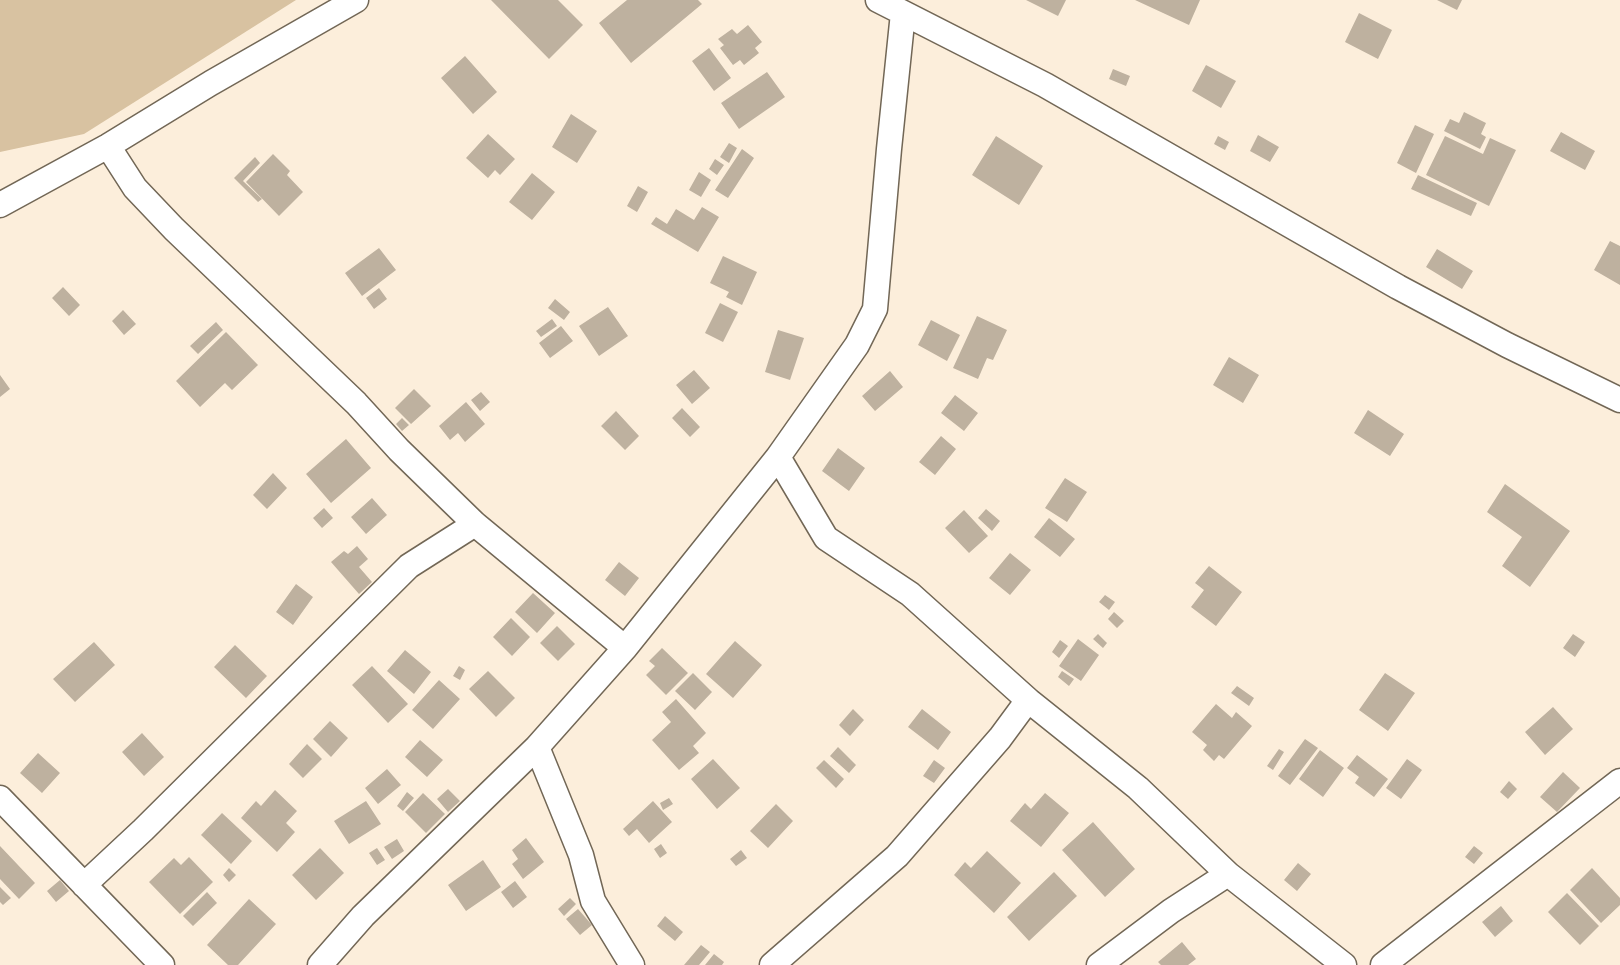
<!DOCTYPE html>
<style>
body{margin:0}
canvas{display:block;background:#fceedb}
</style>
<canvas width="1620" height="965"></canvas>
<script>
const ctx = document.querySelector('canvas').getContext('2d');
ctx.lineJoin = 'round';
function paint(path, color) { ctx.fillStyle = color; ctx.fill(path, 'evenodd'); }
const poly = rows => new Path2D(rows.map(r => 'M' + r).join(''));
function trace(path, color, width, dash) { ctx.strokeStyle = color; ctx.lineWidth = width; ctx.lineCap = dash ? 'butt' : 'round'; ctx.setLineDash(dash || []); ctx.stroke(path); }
paint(poly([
 [0,0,296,0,84,134,0,152]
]), '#d8c2a1');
paint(poly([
 [491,0,558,0,583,25,549,59],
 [627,0,698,0,702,4,631,63,599,23],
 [1026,0,1066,0,1058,16],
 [1135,0,1200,0,1189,25],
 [1437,0,1462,0,1457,10],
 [1359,13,1392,30,1378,59,1345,42],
 [748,25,762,42,755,48,759,53,744,65,740,60,733,65,720,48,724,45,718,39,732,29,737,34],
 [709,48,731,78,714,91,692,61],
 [465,56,497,92,473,114,441,78],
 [1206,65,1236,81,1221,108,1192,91],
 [1113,69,1130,76,1126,86,1109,79],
 [767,72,785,97,739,129,721,103],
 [1464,112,1486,123,1481,134,1486,137,1480,149,1444,131,1450,119,1459,123],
 [571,114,597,131,577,163,552,147],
 [1415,125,1434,134,1416,173,1397,163],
 [1561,132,1595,151,1585,170,1550,151],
 [488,134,515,159,500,175,495,170,488,178,466,158],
 [1258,135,1279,147,1270,162,1250,151],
 [996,136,1043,166,1019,205,972,175],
 [1218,136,1229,142,1225,150,1214,144],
 [1445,136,1483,154,1490,138,1516,150,1489,206,1426,175],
 [729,143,737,148,729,163,720,157],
 [742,149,754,158,728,198,715,190],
 [273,154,290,171,287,175,303,192,279,216,246,182],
 [255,157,260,163,243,181,262,199,258,202,234,178],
 [715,159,724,165,717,175,709,169],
 [699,172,711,180,701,197,689,190],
 [532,173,555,192,532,220,509,202],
 [1418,175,1477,203,1471,216,1411,189],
 [638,186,648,192,637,212,627,206],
 [702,207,719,217,698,252,651,224,656,217,667,224,676,209,694,220],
 [1610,241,1620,246,1620,285,1594,270],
 [379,248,396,270,362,296,345,273],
 [1437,249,1473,271,1462,289,1426,267],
 [723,256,757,272,742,305,726,297,729,292,710,283],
 [63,287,80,305,69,316,52,298],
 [379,288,387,299,374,309,366,298],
 [555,299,570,312,564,320,548,308],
 [720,303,738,312,723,342,705,333],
 [608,307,628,336,599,356,579,326],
 [123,310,136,324,124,335,112,321],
 [977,316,1007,330,993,360,987,358,978,379,953,368],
 [552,319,557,326,541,337,536,331],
 [931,320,960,335,947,361,918,345],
 [216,322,223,330,198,354,190,346],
 [561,326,573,341,550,358,539,343],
 [778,330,804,338,790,380,765,372],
 [226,332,258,365,232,390,225,383,200,407,176,381],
 [1229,357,1259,375,1243,403,1213,385],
 [694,370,710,388,692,404,676,385],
 [890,371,903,387,875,411,862,396],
 [0,375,10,389,0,397],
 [414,389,431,406,411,424,395,408],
 [481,392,490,402,480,411,471,400],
 [955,395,978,413,964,431,941,413],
 [466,402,485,424,465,442,458,433,450,440,439,426],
 [682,408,700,427,690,437,672,418],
 [1368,410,1404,434,1390,456,1354,433],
 [616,411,639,436,625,450,601,426],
 [402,418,409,425,402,431,396,424],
 [941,436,956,449,935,475,919,462],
 [346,439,371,468,331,503,306,474],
 [838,448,865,468,849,491,822,471],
 [273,473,287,488,267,509,253,495],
 [1065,478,1087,492,1067,522,1045,508],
 [1505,484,1570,531,1530,587,1502,566,1522,537,1487,512],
 [372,498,387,515,366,534,351,517],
 [324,508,333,518,322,528,313,518],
 [986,509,1000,521,992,531,978,518],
 [964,510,988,536,969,553,945,528],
 [1049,518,1075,539,1060,557,1034,537],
 [357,546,368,559,359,567,372,582,359,594,331,562,344,551,348,554],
 [1010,553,1031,570,1010,595,989,578],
 [619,562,639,578,625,596,605,580],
 [1209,566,1242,592,1216,626,1191,607,1204,590,1195,583],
 [296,584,313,597,293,625,276,612],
 [533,593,555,613,537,633,515,612],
 [1105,595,1115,602,1109,610,1099,602],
 [1114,612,1124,621,1117,628,1108,619],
 [511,618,530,637,512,656,493,637],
 [557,626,575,644,558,661,540,643],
 [1098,634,1107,643,1103,648,1093,639],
 [1573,634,1585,642,1575,657,1563,648],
 [1078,639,1099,655,1081,681,1059,666],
 [1060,640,1068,646,1059,658,1052,652],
 [735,641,762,665,733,698,706,674],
 [94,642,115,665,75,702,53,679],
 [235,645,267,676,246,698,214,667],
 [662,648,688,673,666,695,646,675,655,666,649,661],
 [405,650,431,672,414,694,387,671],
 [372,666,408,704,388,723,352,685],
 [459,666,465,670,460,680,453,676],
 [488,671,515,698,496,717,469,689],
 [1062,671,1074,679,1069,686,1058,677],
 [693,673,712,692,695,710,675,691],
 [1385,673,1415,693,1388,731,1359,710],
 [439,680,460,699,433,729,412,710],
 [1237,686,1254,698,1249,706,1231,693],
 [676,699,706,733,693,746,699,753,679,770,652,740,671,722,662,712],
 [1216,704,1232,718,1236,712,1252,726,1224,759,1219,755,1214,761,1203,750,1207,745,1192,732],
 [1553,707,1573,729,1545,755,1525,732],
 [853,709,864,720,850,736,839,725],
 [922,709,951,732,938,750,908,727],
 [330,721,348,738,331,757,313,739],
 [142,733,164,757,144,776,122,752],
 [1305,739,1318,748,1290,785,1278,776],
 [420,740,443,760,427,777,405,757],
 [307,744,322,759,303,778,289,764],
 [838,747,856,765,849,773,830,756],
 [1279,749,1284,752,1273,770,1267,766],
 [1320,750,1344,768,1323,797,1299,779],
 [38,753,60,773,42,793,20,773],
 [1357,755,1388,779,1374,797,1355,783,1359,777,1347,768],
 [713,759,740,788,717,809,691,779],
 [1407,759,1422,770,1401,799,1386,788],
 [824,760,844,779,836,788,816,768],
 [934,760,945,768,934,783,923,776],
 [387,769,401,785,378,804,365,788],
 [1563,772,1580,788,1557,812,1540,797],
 [1509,781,1517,789,1508,799,1500,792],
 [448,789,460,801,448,812,437,799],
 [275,790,297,811,286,823,295,832,277,852,241,818,256,801,261,806],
 [407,792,414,798,403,811,397,806],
 [423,793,445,814,426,833,405,812],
 [1045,793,1069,813,1041,847,1010,821,1025,803,1031,809],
 [669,798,673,804,663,810,660,803],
 [366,801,381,824,349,844,334,821],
 [653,801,672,822,649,843,637,829,629,836,623,829],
 [776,804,793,821,768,848,750,831],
 [222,813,252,841,231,864,201,835],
 [1093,822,1135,869,1105,897,1062,850],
 [526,838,544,862,523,879,512,864,518,859,512,850],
 [397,839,404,851,392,859,384,847],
 [661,844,667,853,660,858,654,849],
 [0,846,35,883,19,899,0,879],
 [1474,846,1483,853,1474,864,1465,857],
 [320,848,344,873,316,900,292,875],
 [377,848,385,860,377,865,369,853],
 [741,850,747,858,736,866,730,859],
 [987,851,1021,883,994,913,954,875,965,862,971,868],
 [189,857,213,882,180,914,149,882,174,858,181,865],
 [483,860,501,887,466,911,448,885],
 [1298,863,1311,874,1297,891,1284,880],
 [229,868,236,875,229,882,223,875],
 [1592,868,1620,898,1620,905,1601,923,1570,890],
 [1054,872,1077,896,1029,941,1007,917],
 [60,880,69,891,56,902,47,891],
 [515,881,527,897,513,908,501,892],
 [0,887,11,898,3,905,0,902],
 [207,892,217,903,193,926,183,916],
 [1567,893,1599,926,1580,945,1548,912],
 [570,898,576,904,564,916,558,909],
 [249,899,276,924,238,965,228,965,207,945],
 [1501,906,1513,921,1495,937,1482,922],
 [578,909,592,925,580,935,566,919],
 [665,916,683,932,675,941,657,926],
 [1182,942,1196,959,1188,965,1161,965,1158,962],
 [701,945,710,952,699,965,684,965],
 [714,954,724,962,722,965,705,965]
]), '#beb19f');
const minor = poly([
 [878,0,1045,85,1398,287,1507,345,1620,400],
 [903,13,889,149,875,309,857,345,778,457,826,538,910,594,1028,700,1138,788,1228,874,1344,965],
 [108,146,135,188,174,229,356,403,399,450,475,524,625,648],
 [0,205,108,146,211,83,356,0],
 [537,747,581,855,593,901,632,965],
 [0,798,162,965],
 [84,885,143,830,409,566,475,524],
 [320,965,363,916,537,747,625,648,778,457],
 [772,965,897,856,1000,738,1028,700],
 [1099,965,1171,911,1228,874],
 [1383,965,1620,781]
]);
trace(minor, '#726756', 27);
trace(minor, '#fff', 24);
</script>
